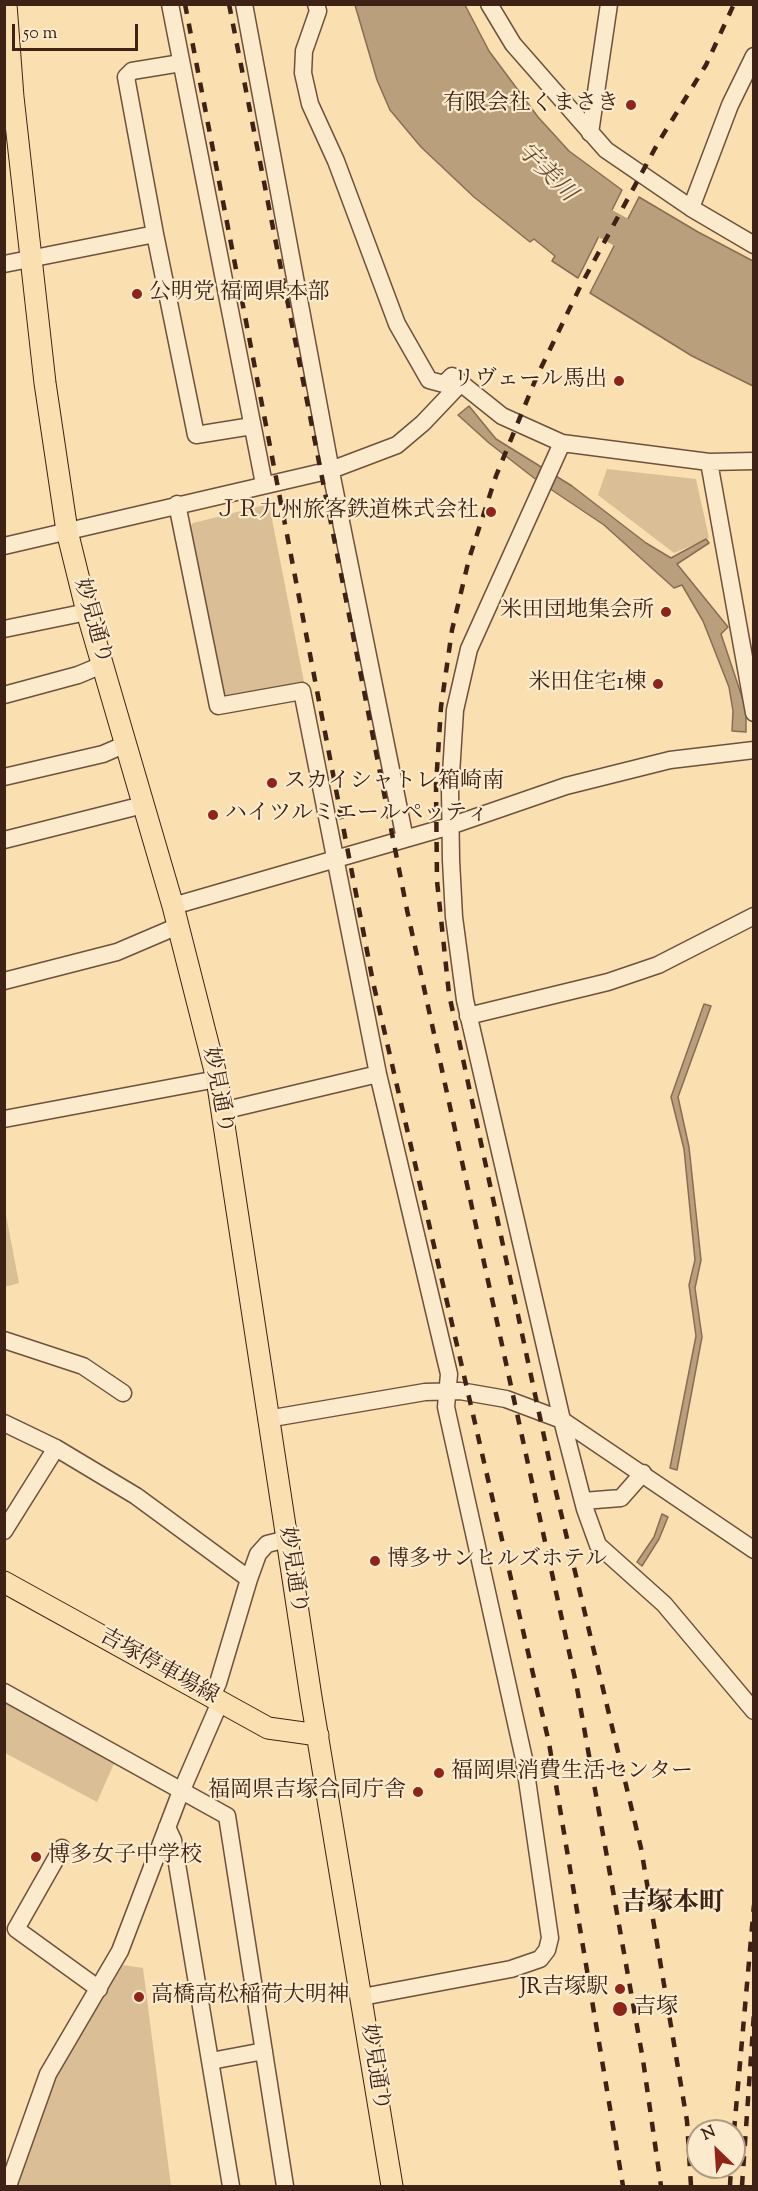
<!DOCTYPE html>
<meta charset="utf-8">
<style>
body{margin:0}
#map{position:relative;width:758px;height:2191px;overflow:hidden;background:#fadfb1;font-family:"Sorts Mill Goudy",serif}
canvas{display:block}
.frame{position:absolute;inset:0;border:6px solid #3e2215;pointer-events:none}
.north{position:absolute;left:686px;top:2119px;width:60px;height:60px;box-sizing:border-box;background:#fceacc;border:2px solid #b09a83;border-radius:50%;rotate:335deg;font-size:16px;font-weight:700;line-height:24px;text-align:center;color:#3e2215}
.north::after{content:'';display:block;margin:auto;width:21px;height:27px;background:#8f2418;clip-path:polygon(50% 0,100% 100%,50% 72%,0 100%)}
.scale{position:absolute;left:12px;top:24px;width:126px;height:27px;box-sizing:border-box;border:3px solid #3e2215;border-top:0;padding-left:8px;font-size:18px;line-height:21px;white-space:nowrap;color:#3e2215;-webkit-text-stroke:4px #fceacc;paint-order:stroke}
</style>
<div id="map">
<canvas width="758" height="2191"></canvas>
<div class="frame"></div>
<div class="north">N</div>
<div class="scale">50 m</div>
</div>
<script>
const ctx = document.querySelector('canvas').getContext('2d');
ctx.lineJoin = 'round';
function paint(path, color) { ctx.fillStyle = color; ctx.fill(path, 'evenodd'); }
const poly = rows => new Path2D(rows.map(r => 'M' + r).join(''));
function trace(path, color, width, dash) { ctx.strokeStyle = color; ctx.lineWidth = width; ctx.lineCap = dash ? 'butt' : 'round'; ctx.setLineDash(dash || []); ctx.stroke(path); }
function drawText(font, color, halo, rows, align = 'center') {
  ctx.font = font + ' "Sorts Mill Goudy","Noto Serif JP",serif'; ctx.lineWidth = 4.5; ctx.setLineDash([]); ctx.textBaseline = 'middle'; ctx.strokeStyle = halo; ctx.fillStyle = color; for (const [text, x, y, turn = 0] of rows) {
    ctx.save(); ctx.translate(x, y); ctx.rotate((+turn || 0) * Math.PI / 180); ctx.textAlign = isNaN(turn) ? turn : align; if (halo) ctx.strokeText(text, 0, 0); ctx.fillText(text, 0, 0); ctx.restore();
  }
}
paint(poly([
 [607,469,696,479,709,538,674,553,598,495],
 [269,504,304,682,226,696,221,692,190,527,193,523],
 [5,1210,19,1283,5,1287,4,1287],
 [4,1698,116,1759,97,1802,5,1753],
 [123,1965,143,1968,171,2186,15,2186,56,2076]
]), '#dabf96');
const water = poly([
 [355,5,465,5,489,51,538,117,569,151,622,190,578,278,552,261,555,256,534,239,530,242,474,197,421,147,390,110,377,80,355,5],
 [639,197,698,232,753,261,753,386,692,356,590,293,639,197],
 [469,406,496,439,572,486,646,543,671,558,706,539,709,543,677,564,728,627,721,634,746,709,746,732,732,731,733,711,729,687,703,621,682,585,674,588,604,525,534,478,489,443,458,415,469,406],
 [704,1004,711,1006,678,1097,689,1147,701,1260,695,1288,702,1337,677,1470,670,1468,696,1336,689,1285,695,1260,684,1149,671,1097,704,1004],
 [662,1514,668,1517,659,1539,642,1566,637,1562,654,1537,662,1514]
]);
paint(water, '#ba9f7c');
trace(water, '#886d53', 1.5);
trace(poly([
 [570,204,657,252]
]), '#ba9f7c', 30);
const minor = poly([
 [170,4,264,484],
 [244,4,333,482,405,839],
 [316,4,318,11,304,51,303,73,310,104,336,161,397,324,429,380,444,384,452,376,502,416,562,443,709,462,754,461],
 [489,4,513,44,606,150,691,208],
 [754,56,730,105,691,208,754,245],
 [181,63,132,71,126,77,155,234,196,435,252,426],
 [590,133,609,4],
 [4,264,155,234],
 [562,443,469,649,455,710,450,790,451,860,454,917,465,1000,562,1420,585,1509,598,1545,664,1604,754,1711],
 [709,462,754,713],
 [177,504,218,706,302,691,378,1074,449,1374,446,1407,524,1759,550,1938,547,1950,540,1959,511,1969,362,1997],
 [4,546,331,470,397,445,423,423,461,383],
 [4,629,87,612],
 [4,695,78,675,102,665],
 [4,777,103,754,126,744],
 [4,840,143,805],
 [173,906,450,826,566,786,670,760,754,750],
 [4,981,117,952,178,926],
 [468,1016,608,982,658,965,754,916],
 [222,1111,378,1074],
 [4,1119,217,1079],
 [4,1340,83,1366,123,1393],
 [267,1419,425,1392,460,1391,506,1399,562,1420,754,1550],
 [4,1423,56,1448,4,1531],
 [56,1448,136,1496,249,1579,258,1554,267,1544,287,1539],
 [583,1501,621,1498,643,1473],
 [4,1692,227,1816,285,2186],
 [211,1698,218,1683,249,1579],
 [167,1827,173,1840,231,2186],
 [62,1848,16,1929,99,1989],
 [211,2061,264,2051],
 [8,2186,48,2074,120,1951,178,1799,220,1702]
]);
const major = poly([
 [6,4,13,97,45,383,67,531,87,612,173,906,217,1079,311,1697,392,2186],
 [4,1582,268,1728,318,1735]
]);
trace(minor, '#6d513c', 19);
trace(major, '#3e2215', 23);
trace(minor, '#fceacc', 16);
trace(major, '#fadfb1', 21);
trace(poly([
 [185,4,373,982,549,1743,623,2186],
 [229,4,407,910,577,1688,643,2060,661,2186],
 [734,2131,754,1905],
 [691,2186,687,2121,641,1848,556,1492,449,994,437,881,436,785,441,707,452,630,469,559,496,476,537,376,581,285,658,143,706,65,734,4],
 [730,2186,731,2167],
 [742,2186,754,2013]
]), '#3e2215', 4.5, [10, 10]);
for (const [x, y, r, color] of [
 [631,105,6,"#8f2418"],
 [137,294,6,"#8f2418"],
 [619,381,6,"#8f2418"],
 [491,512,6,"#8f2418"],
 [666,612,6,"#8f2418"],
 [658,684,6,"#8f2418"],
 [272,783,6,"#8f2418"],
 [213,815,6,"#8f2418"],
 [375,1561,6,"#8f2418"],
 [439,1773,6,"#8f2418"],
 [418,1792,6,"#8f2418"],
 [36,1857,6,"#8f2418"],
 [620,1989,6,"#8f2418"],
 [139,1997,6,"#8f2418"],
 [620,2009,8,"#8f2418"]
]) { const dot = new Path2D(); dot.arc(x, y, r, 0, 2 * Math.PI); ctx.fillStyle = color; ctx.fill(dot); trace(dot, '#fceacc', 2); }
drawText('22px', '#3e2215', '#fceacc', [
 ["有限会社くまさき",619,105,"right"],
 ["公明党 福岡県本部",149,294],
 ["リヴェール馬出",607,381,"right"],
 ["ＪＲ九州旅客鉄道株式会社",479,512,"right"],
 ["米田団地集会所",654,612,"right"],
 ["米田住宅1棟",646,684,"right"],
 ["スカイシャトレ箱崎南",284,783],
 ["ハイツルミエールペッティ",225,815],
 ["博多サンヒルズホテル",387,1561],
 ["福岡県消費生活センター",451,1773],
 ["福岡県吉塚合同庁舎",406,1792,"right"],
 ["博多女子中学校",48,1857],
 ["JR吉塚駅",608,1989,"right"],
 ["高橋高松稲荷大明神",151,1997],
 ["吉塚",634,2009]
], 'left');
drawText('22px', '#3e2215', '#fceacc', [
 ["妙見通り",91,622,74],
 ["妙見通り",216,1091,79],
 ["妙見通り",291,1571,81],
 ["吉塚停車場線",158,1668,29],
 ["妙見通り",373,2068,81]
]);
drawText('italic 24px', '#634834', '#fceacc', [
 ["宇美川",545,174,45]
]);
drawText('bold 26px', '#3e2215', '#fceacc', [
 ["吉塚本町",673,1906]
]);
</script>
